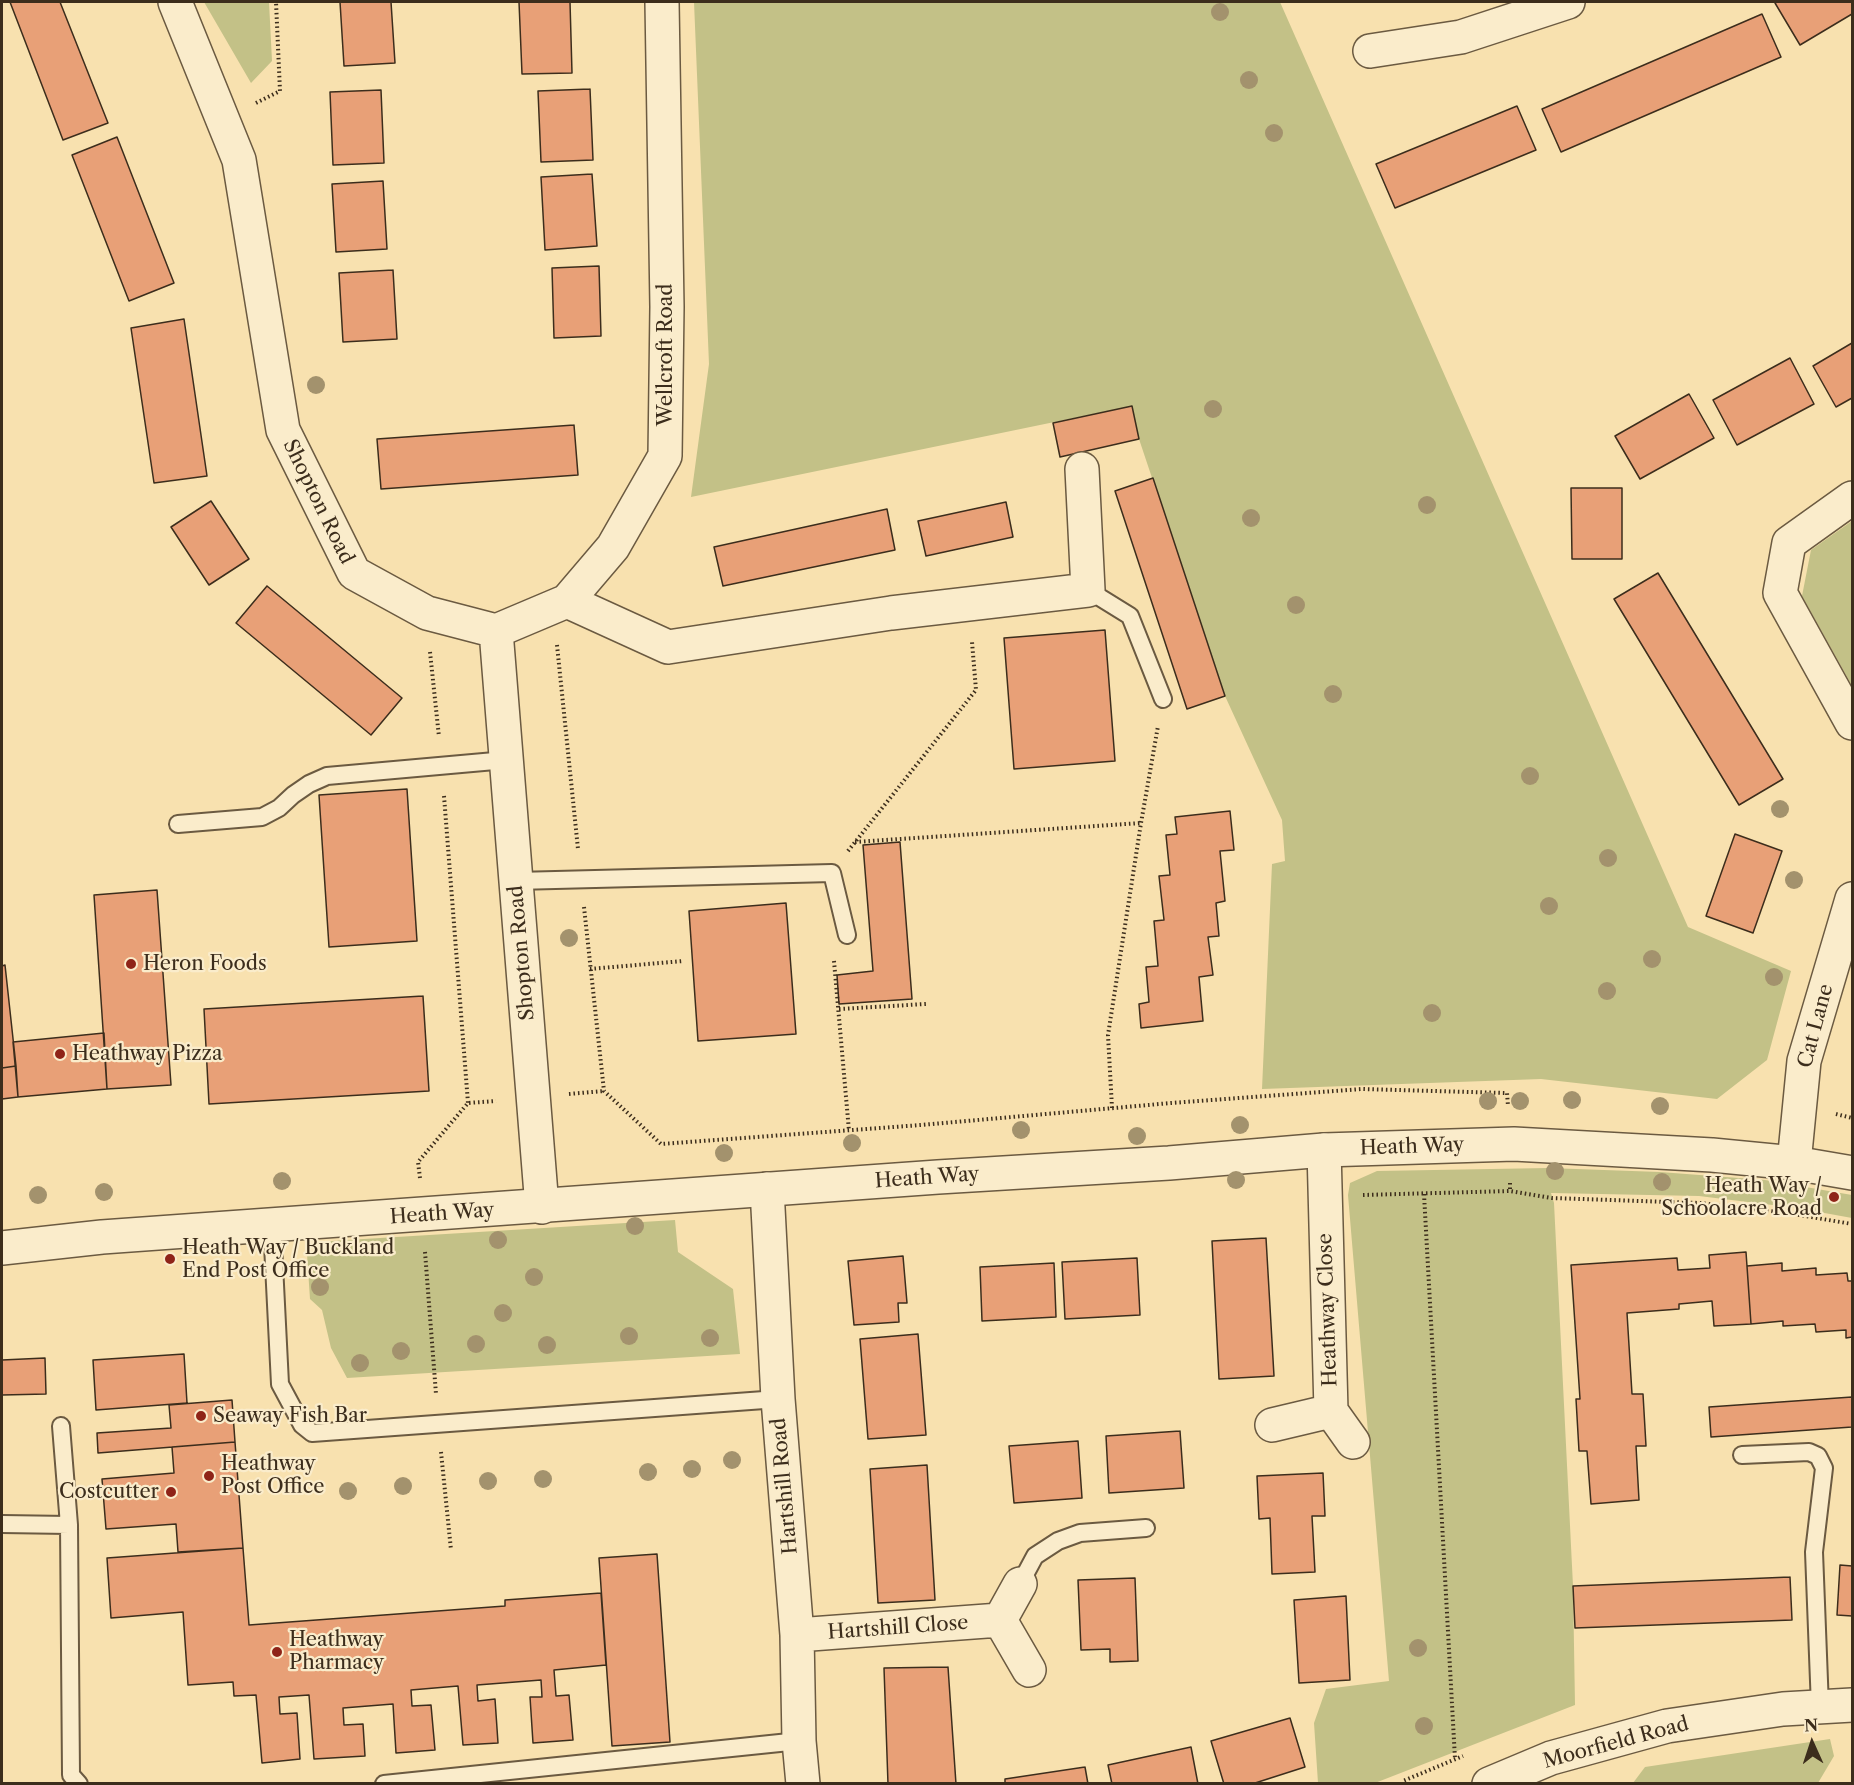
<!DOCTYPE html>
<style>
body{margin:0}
#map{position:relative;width:1854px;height:1785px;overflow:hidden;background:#f8e1af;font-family:"Libre Caslon Text",serif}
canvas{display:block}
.frame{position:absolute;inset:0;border:3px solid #3c2d1c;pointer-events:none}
.north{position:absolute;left:1782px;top:1713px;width:60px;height:60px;-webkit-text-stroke:4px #faeccb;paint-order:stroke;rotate:357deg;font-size:16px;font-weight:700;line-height:24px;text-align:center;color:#3c2d1c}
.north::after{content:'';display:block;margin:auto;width:21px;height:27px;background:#3c2d1c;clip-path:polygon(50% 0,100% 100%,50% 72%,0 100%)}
</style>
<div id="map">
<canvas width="1854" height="1785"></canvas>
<div class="frame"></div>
<div class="north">N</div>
</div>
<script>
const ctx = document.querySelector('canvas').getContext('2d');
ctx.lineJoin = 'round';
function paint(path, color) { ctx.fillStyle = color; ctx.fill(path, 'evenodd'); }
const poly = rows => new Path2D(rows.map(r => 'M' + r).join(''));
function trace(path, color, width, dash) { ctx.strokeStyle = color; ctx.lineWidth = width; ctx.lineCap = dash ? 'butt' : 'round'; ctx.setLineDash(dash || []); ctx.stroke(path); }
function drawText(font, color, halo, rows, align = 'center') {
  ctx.font = font + ' "Libre Caslon Text",serif'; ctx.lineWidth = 4.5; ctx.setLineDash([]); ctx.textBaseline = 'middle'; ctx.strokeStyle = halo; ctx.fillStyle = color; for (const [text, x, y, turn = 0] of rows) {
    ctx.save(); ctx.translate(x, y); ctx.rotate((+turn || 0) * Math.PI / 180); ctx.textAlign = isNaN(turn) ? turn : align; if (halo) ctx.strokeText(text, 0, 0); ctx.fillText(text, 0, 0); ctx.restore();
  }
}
paint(poly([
 [204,2,269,2,272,61,251,83],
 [694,2,1280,2,1688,927,1791,971,1767,1060,1717,1099,1541,1079,1262,1089,1272,864,1285,861,1282,820,1225,696,1139,439,1132,406,691,497,709,364],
 [1852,521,1852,686,1802,596,1811,550],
 [1548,1168,1660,1172,1765,1180,1852,1195,1852,1218,1797,1208,1699,1196,1551,1193,1554,1203,1573,1586,1575,1705,1375,1783,1318,1783,1314,1723,1326,1689,1389,1681,1348,1195,1350,1183,1377,1171],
 [675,1220,678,1252,733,1289,740,1354,347,1378,331,1348,322,1310,310,1299,307,1254,331,1241],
 [1830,1739,1834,1756,1818,1783,1633,1783,1645,1767]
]), '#c3c187');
const building = poly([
 [10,2,60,2,108,123,63,140,10,2],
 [340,2,391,2,395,63,344,66,340,2],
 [519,2,570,2,572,73,522,74,519,2],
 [1777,2,1852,2,1852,14,1800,45,1775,3,1777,2],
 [1762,14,1781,57,1561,152,1542,109,1762,14],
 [590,89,593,160,541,162,538,91,590,89],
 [381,90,384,163,333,165,330,92,381,90],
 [1517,106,1536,150,1395,208,1376,164,1517,106],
 [117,137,174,283,129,301,72,155,117,137],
 [592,174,597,246,545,250,541,177,592,174],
 [383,181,387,249,336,252,332,184,383,181],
 [599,266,601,336,554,338,552,268,599,266],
 [393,270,397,339,343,342,339,273,393,270],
 [184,319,207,476,154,483,131,328,184,319],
 [1852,343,1852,398,1836,407,1813,366,1852,343],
 [1790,358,1814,404,1737,445,1713,400,1790,358],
 [1689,394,1714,438,1640,479,1615,436,1689,394],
 [1132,406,1139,439,1060,457,1053,423,1132,406],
 [574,425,578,475,381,489,377,439,574,425],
 [1153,478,1225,696,1187,709,1115,491,1153,478],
 [1571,488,1622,488,1622,559,1572,559,1571,488],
 [211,501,249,559,209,585,171,527,211,501],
 [1006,502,1013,537,926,556,918,521,1006,502],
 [887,509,895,550,723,586,714,547,887,509],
 [1658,573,1783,779,1739,805,1614,599,1658,573],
 [267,586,402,698,371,735,236,623,267,586],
 [1105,630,1115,761,1014,769,1004,638,1105,630],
 [407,789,417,941,329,947,319,795,407,789],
 [1230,811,1234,850,1220,851,1225,901,1216,903,1219,936,1208,937,1213,975,1199,977,1203,1021,1141,1028,1139,1004,1149,1002,1146,967,1158,966,1154,921,1164,920,1159,876,1170,875,1166,835,1177,834,1175,817,1230,811],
 [1735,834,1782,851,1753,933,1706,916,1735,834],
 [900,842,912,999,839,1004,837,975,873,971,863,845,900,842],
 [157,890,171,1085,107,1089,94,895,157,890],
 [786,903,796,1034,698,1041,689,911,786,903],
 [5,965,16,1066,2,1068,2,966,5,965],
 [423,996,429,1091,209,1104,204,1009,423,996],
 [104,1033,107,1089,18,1097,13,1042,104,1033],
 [16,1066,18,1097,2,1099,2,1068,16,1066],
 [1266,1238,1274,1376,1219,1379,1212,1241,1266,1238],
 [1746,1252,1751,1324,1714,1326,1712,1301,1679,1304,1679,1309,1627,1313,1632,1394,1643,1394,1646,1446,1636,1446,1639,1500,1591,1504,1587,1451,1579,1451,1576,1399,1580,1399,1571,1265,1677,1258,1678,1270,1710,1268,1709,1255,1746,1252],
 [903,1256,907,1303,898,1303,899,1322,854,1325,848,1261,903,1256],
 [1137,1258,1140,1315,1065,1319,1062,1262,1137,1258],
 [1054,1263,1056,1317,982,1321,980,1267,1054,1263],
 [1782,1263,1782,1271,1816,1268,1816,1275,1847,1273,1848,1281,1852,1281,1852,1337,1846,1338,1846,1330,1816,1332,1815,1324,1783,1326,1783,1321,1751,1324,1747,1266,1782,1263],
 [918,1334,926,1435,868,1439,860,1339,918,1334],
 [184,1354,187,1403,96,1410,93,1360,184,1354],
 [45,1358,46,1394,2,1395,2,1360,45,1358],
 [1852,1397,1852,1427,1711,1437,1709,1407,1852,1397],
 [232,1400,235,1442,98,1453,97,1433,171,1428,169,1405,232,1400],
 [1180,1431,1184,1488,1109,1493,1106,1436,1180,1431],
 [1078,1441,1082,1498,1014,1503,1009,1446,1078,1441],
 [235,1442,243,1548,178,1552,176,1524,106,1529,102,1479,174,1473,172,1447,235,1442],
 [927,1465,935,1600,878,1603,870,1469,927,1465],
 [1323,1473,1325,1516,1312,1516,1315,1572,1272,1574,1270,1518,1259,1519,1257,1476,1323,1473],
 [243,1548,249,1625,505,1606,505,1600,601,1593,606,1665,554,1670,556,1696,569,1695,573,1740,533,1743,530,1697,542,1697,541,1680,477,1685,478,1701,495,1699,498,1743,463,1745,458,1686,411,1690,412,1706,431,1705,435,1750,396,1753,393,1704,343,1708,344,1725,363,1724,365,1756,314,1759,309,1695,279,1697,280,1714,297,1713,300,1759,262,1763,256,1695,234,1696,233,1682,188,1685,183,1612,111,1618,107,1558,243,1548],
 [657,1554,670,1742,612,1746,599,1558,657,1554],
 [1840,1565,1852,1566,1852,1616,1837,1615,1840,1565],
 [1790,1577,1792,1620,1575,1628,1573,1586,1790,1577],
 [1135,1578,1138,1661,1110,1662,1110,1649,1081,1650,1078,1580,1135,1578],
 [1346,1596,1350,1680,1299,1683,1294,1600,1346,1596],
 [948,1667,956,1784,888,1784,884,1668,948,1667],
 [1290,1718,1305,1767,1252,1784,1224,1784,1211,1741,1290,1718],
 [1191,1747,1198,1784,1112,1784,1108,1765,1191,1747],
 [1085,1767,1088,1784,1005,1784,1005,1779,1085,1767]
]);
paint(building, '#e8a077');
trace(building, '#3c2d1c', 1.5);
const service = poly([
 [1088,590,1130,616,1163,699],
 [178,824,262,817,279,808,293,795,309,784,327,776,506,760],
 [516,881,832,873,847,935],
 [272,1225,280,1384,302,1425,312,1433,778,1399],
 [61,1426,69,1525],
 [1742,1455,1809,1452,1818,1456,1824,1468,1814,1552,1820,1707],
 [2,1524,69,1525,71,1775,79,1784],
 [1020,1584,1035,1556,1058,1541,1080,1533,1146,1528],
 [384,1784,799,1741]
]);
const minor = poly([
 [175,2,239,160,283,430,354,573,427,613,496,631,542,1207],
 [1370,51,1461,37,1568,2],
 [1852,498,1789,543,1780,593,1852,723],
 [567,601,668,647,891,613,1088,590,1082,469],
 [496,631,567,601,613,547,665,456,667,307,662,2],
 [1794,1163,1804,1061,1852,899],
 [767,1189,778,1399,797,1635,799,1741,803,1784],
 [1331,1411,1353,1442],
 [1272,1425,1331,1411,1324,1150],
 [1020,1584,1000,1620,1029,1670],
 [797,1635,1000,1620],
 [1489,1784,1551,1758,1667,1726,1783,1709,1852,1705]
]);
const tertiary = poly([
 [2,1248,102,1237,938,1177,1169,1163,1324,1150,1514,1144,1712,1155,1794,1163,1852,1173]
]);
trace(service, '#6b5a41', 20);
trace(minor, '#6b5a41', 36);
trace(tertiary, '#6b5a41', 36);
trace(poly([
 [256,103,280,91,276,2],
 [557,645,578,849],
 [430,652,439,737],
 [444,796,468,1103],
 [855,842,1141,823],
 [848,851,976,690,972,642],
 [584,907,604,1091,661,1144,921,1125,1171,1103,1362,1089,1507,1093,1508,1106],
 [834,961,849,1131],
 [590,969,683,961],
 [839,1009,926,1004],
 [569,1094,604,1091],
 [1112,1108,1108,1035,1141,823,1158,726],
 [1836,1114,1852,1118],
 [420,1178,418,1162,468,1103,496,1101],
 [1510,1183,1510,1191],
 [1424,1194,1455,1759],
 [1363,1195,1510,1191,1552,1198,1699,1203,1787,1213,1852,1224],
 [425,1252,436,1394],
 [441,1452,451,1550],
 [1404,1784,1403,1781,1463,1756]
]), '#3c2d1c', 4, [1.5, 3]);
trace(service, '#faeccb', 16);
trace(minor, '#faeccb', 33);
trace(tertiary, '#faeccb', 33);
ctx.fillStyle = '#a3926d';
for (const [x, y] of [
 [1220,12],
 [1249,80],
 [1274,133],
 [316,385],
 [1213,409],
 [1427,505],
 [1251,518],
 [1296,605],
 [1333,694],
 [1530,776],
 [1780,809],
 [1608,858],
 [1794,880],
 [1549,906],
 [569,938],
 [1652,959],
 [1774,977],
 [1607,991],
 [1432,1013],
 [1572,1100],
 [1488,1101],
 [1520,1101],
 [1660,1106],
 [1240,1125],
 [1021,1130],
 [1137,1136],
 [852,1143],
 [724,1153],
 [1555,1171],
 [1236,1180],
 [282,1181],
 [1662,1182],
 [104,1192],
 [38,1195],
 [635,1226],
 [498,1240],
 [534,1277],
 [320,1287],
 [503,1313],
 [629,1336],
 [710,1338],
 [476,1344],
 [547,1345],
 [401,1351],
 [360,1363],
 [732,1460],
 [692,1469],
 [648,1472],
 [543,1479],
 [488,1481],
 [403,1486],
 [348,1491],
 [1418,1648],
 [1424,1726]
]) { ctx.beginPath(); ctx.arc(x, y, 9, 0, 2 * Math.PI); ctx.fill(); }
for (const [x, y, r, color] of [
 [131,964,6,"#8f2418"],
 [60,1054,6,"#8f2418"],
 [1834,1197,6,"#8f2418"],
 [170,1259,6,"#8f2418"],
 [201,1416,6,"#8f2418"],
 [209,1476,6,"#8f2418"],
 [171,1492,6,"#8f2418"],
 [277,1652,6,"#8f2418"]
]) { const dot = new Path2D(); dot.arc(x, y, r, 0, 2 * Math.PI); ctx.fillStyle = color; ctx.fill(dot); trace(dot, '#faeccb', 2); }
drawText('20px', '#3c2d1c', '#faeccb', [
 ["Wellcroft Road",666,355,-90],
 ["Shopton Road",318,502,64],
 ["Shopton Road",522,953,-95],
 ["Cat Lane",1816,1026,-75],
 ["Heath Way",1412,1147,-2],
 ["Heath Way",927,1178,-4],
 ["Heath Way",442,1214,-4],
 ["Heathway Close",1328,1310,-92],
 ["Hartshill Road",785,1486,-95],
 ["Hartshill Close",898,1628,-4],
 ["Moorfield Road",1616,1743,-15]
]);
drawText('20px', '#3c2d1c', '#faeccb', [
 ["Heron Foods",143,964],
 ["Heathway Pizza",72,1054],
 ["Heath Way /",1822,1186,"right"],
 ["Schoolacre Road",1822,1209,"right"],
 ["Heath Way / Buckland",182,1248],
 ["End Post Office",182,1271],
 ["Seaway Fish Bar",213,1416],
 ["Heathway",221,1464],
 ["Post Office",221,1487],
 ["Costcutter",159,1492,"right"],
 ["Heathway",289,1640],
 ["Pharmacy",289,1663]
], 'left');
</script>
